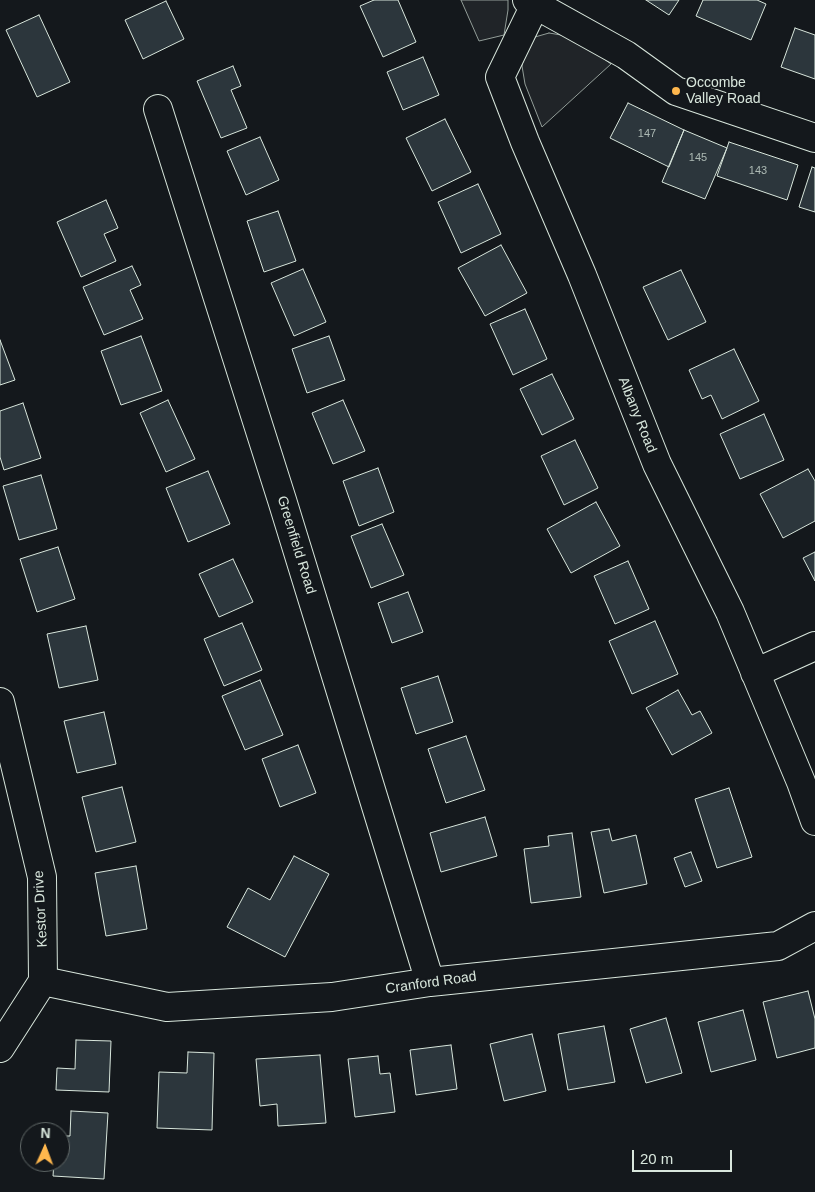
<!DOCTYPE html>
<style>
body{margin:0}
#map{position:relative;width:815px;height:1192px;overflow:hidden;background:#14181c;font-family:Helvetica,sans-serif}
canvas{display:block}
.north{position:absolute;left:20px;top:1122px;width:50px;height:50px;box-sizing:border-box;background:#14181c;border:1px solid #626a69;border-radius:50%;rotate:2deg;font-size:14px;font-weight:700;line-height:20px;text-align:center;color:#d8e6dc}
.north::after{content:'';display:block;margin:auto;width:18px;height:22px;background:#ffb74d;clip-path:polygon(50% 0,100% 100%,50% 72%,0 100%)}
.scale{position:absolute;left:632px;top:1150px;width:100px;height:22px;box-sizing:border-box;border:2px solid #d8e6dc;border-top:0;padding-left:6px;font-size:15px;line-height:18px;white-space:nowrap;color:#d8e6dc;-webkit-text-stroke:4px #14181c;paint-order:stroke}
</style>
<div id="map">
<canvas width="815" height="1192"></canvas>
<div class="north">N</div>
<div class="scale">20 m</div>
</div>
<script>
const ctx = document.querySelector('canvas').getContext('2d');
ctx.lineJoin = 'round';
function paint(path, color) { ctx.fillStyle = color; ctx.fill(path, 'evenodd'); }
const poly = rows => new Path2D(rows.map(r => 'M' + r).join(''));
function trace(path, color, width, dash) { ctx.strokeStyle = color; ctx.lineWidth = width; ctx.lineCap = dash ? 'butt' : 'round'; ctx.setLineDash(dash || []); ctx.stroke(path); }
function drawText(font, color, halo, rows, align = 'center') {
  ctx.font = font + ' Helvetica,sans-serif'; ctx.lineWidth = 4; ctx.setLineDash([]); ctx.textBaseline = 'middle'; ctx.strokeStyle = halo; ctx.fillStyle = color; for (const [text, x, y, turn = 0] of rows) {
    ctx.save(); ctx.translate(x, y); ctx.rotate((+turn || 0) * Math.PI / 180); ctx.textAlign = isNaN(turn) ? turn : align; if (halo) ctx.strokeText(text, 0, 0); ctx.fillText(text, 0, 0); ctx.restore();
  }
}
const green = poly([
 [461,0,508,0,508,10,504,35,479,41,461,0],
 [549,33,573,37,611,64,542,127,525,84,522,66,526,47,535,37,549,33]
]);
paint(green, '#202428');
trace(green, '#939e99', 1);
const building = poly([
 [374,0,398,0,416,42,383,57,360,6,374,0],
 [646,0,679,0,669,15,646,0],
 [703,0,757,0,766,4,751,40,696,16,703,0],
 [166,1,184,39,143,59,125,20,166,1],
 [39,15,70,82,37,97,6,30,39,15],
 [795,28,815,35,815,79,781,67,795,28],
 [423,57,439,95,403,110,387,72,423,57],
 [233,66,241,86,231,90,247,128,221,138,197,81,233,66],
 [628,103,684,130,669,167,610,138,628,103],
 [445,119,471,172,432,191,406,138,445,119],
 [684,130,727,148,705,199,662,182,684,130],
 [260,137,279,180,246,195,227,151,260,137],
 [729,142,798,165,787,200,717,176,729,142],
 [812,167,815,168,815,212,799,207,812,167],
 [478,184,501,234,461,253,438,202,478,184],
 [106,200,118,228,104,234,116,261,81,277,57,222,106,200],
 [278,211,296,261,264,272,247,221,278,211],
 [501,245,527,293,485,316,458,268,501,245],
 [132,266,141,285,130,290,143,319,104,335,83,287,132,266],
 [303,269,326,322,294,336,271,283,303,269],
 [681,270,706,322,668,340,643,287,681,270],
 [525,309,547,359,513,375,490,324,525,309],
 [141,336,162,391,121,405,101,351,141,336],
 [329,336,345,380,307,393,292,349,329,336],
 [0,340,15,380,0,385,0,340],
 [734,349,759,401,722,419,711,395,702,399,689,370,734,349],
 [552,374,574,419,542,435,520,389,552,374],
 [168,400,195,459,166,472,140,413,168,400],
 [343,400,365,451,333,464,312,413,343,400],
 [23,403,41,458,4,470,0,457,0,411,23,403],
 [764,414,784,460,740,479,720,434,764,414],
 [575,440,598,488,564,505,541,456,575,440],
 [378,468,394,512,359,526,343,481,378,468],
 [808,469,815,481,815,521,783,538,760,494,808,469],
 [208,471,230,524,188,542,166,488,208,471],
 [41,475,57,529,19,540,3,486,41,475],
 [596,502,620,546,571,573,547,529,596,502],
 [382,524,404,575,371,588,351,536,382,524],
 [58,547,75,599,37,612,20,559,58,547],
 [815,552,815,581,803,558,815,552],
 [233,559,253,602,219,617,199,574,233,559],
 [628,561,649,609,615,624,594,576,628,561],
 [408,592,423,632,392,643,378,603,408,592],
 [655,621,678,674,632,694,609,641,655,621],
 [242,623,262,670,224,686,204,639,242,623],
 [86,626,98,680,59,688,47,634,86,626],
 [438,676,453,722,416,734,401,688,438,676],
 [260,680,283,735,245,750,222,696,260,680],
 [678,690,692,715,700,711,712,733,672,755,646,708,678,690],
 [104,712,116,764,77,773,64,721,104,712],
 [466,736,485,790,446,803,428,749,466,736],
 [298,745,316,793,280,807,262,759,298,745],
 [122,787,136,842,96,852,82,797,122,787],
 [729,788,752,857,717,868,695,799,729,788],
 [485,817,497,856,441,872,430,833,485,817],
 [609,829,612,841,636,835,647,884,604,893,591,832,609,829],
 [572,833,581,897,531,903,524,849,549,846,548,836,572,833],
 [691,852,702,881,685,887,674,858,691,852],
 [294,856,329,874,285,957,227,927,248,888,270,900,294,856],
 [136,866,147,929,106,936,95,873,136,866],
 [808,991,815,1019,815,1048,777,1058,763,1002,808,991],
 [743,1010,756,1060,711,1072,698,1022,743,1010],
 [666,1018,682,1073,646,1083,630,1029,666,1018],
 [604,1026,615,1082,568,1090,558,1034,604,1026],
 [532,1034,546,1091,504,1101,490,1044,532,1034],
 [76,1040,111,1041,109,1092,56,1090,57,1068,75,1069,76,1040],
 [451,1045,457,1089,416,1095,410,1050,451,1045],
 [188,1052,214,1053,212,1130,157,1128,159,1072,187,1073,188,1052],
 [320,1055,326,1123,278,1126,277,1104,260,1106,256,1059,320,1055],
 [378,1056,380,1074,390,1073,395,1112,355,1117,348,1059,378,1056],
 [71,1111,108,1113,104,1179,53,1176,54,1162,60,1162,60,1136,70,1136,71,1111]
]);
paint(building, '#2c363c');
trace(building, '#d8e6dc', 1);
const street = poly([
 [527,0,626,55,676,91,815,138],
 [535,5,500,77,525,142,582,275,657,464,730,612,801,782,815,821],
 [158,109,282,500,430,982],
 [755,673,815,646],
 [0,702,42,877,43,981,0,1048],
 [43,981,167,1007,332,997,430,982,778,946,815,926]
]);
trace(street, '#d8e6dc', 30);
trace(street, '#14181c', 28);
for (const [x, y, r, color] of [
 [676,91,5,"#ffb74d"]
]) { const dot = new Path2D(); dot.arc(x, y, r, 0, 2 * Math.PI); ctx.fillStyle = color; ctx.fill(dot); trace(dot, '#14181c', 2); }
drawText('11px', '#adbab4', null, [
 ["147",647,134],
 ["145",698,158],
 ["143",758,171]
]);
drawText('14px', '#d8e6dc', '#14181c', [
 ["Occombe",686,83],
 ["Valley Road",686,99]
], 'left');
drawText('14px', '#d8e6dc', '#14181c', [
 ["Albany Road",637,415,68],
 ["Greenfield Road",296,545,73],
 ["Kestor Drive",41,909,-93],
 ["Cranford Road",431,983,-8]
]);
</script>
